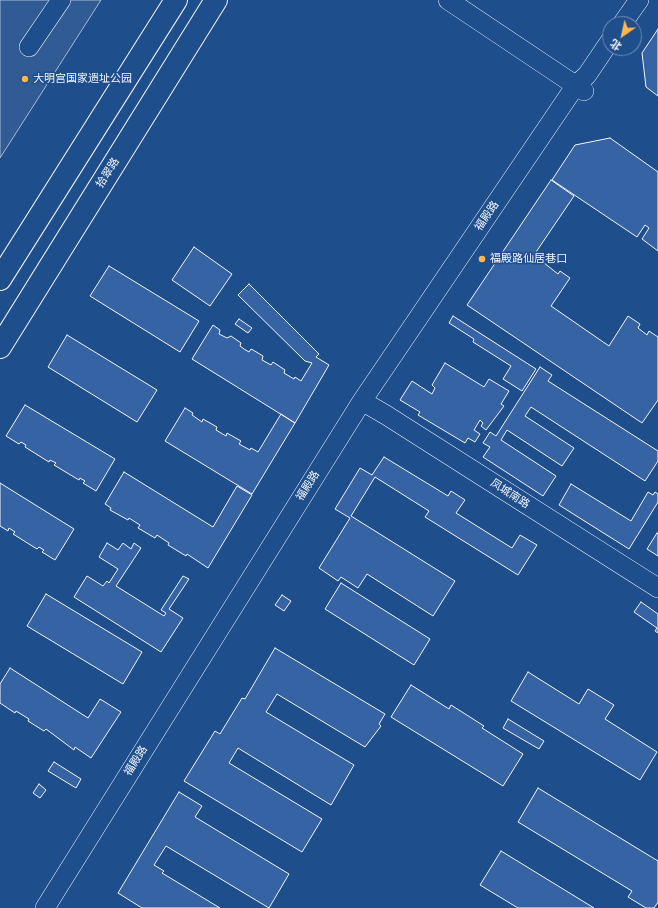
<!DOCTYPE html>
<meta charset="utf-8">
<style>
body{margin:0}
#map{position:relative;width:658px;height:908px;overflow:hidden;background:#1f4e8c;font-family:Manrope,"Noto Sans SC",sans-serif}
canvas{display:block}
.north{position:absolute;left:602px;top:16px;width:40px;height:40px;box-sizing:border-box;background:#1f4e8c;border:1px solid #7391ba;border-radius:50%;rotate:214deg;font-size:11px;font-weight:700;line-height:16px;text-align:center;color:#f2f6ff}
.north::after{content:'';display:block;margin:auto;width:14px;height:18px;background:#ffb74d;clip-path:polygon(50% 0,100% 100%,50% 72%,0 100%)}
</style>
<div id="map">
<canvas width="658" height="908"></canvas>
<div class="north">北</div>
</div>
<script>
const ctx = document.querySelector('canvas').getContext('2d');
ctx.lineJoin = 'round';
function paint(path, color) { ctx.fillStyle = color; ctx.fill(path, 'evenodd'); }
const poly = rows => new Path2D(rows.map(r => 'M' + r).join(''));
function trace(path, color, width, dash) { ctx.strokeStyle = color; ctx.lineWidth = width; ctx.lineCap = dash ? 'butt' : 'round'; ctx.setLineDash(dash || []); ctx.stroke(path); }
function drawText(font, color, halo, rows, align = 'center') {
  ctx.font = font + ' Manrope,"Noto Sans SC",sans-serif'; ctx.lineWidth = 3; ctx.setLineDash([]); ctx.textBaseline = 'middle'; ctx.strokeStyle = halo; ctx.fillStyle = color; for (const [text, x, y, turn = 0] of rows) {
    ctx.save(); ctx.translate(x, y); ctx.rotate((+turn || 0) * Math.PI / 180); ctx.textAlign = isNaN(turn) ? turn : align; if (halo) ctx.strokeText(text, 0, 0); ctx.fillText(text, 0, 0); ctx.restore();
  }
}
const built = poly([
 [0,0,101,0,0,158,0,0]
]);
paint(built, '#305b95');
trace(built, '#a8bbd7', 1);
const building = poly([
 [658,29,658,96,646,87,642,53,658,29],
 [610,138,658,172,658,251,642,239,649,228,645,225,637,237,552,180,575,145,610,138],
 [551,180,574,196,534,255,558,274,560,271,570,278,551,306,609,346,628,316,640,324,638,328,647,335,649,331,658,337,658,400,642,423,467,305,551,180],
 [194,247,232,274,210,306,172,280,194,247],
 [109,266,199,321,180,352,90,296,109,266],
 [249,284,319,354,316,357,329,365,295,423,192,359,213,325,220,330,219,334,227,338,231,336,241,343,240,346,244,349,249,352,251,349,253,350,263,356,262,360,271,365,273,362,285,370,284,373,294,379,295,377,301,381,312,363,305,361,238,295,249,284],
 [453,316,536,369,522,391,503,379,511,366,473,342,474,339,449,323,453,316],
 [239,319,252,328,248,333,235,324,239,319],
 [67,335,157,390,137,422,48,367,67,335],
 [445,363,484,387,489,379,509,391,501,404,504,406,486,430,481,426,483,423,480,420,474,430,480,434,475,442,468,438,465,443,418,415,420,412,400,400,412,381,432,394,435,388,432,385,445,363],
 [540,367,552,375,548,381,658,451,658,461,645,481,531,407,525,416,574,448,562,466,507,430,501,440,556,476,543,496,483,457,490,447,483,443,490,432,496,436,540,367],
 [25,405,115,459,96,491,83,483,85,481,80,478,79,480,54,465,56,463,50,460,49,462,25,447,26,445,21,442,19,444,6,436,25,405],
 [185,408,193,413,192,415,202,422,203,419,217,427,216,430,226,436,227,433,241,441,239,444,250,450,251,448,258,452,281,414,295,423,252,494,165,441,185,408],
 [384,457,448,496,451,491,465,500,456,513,512,548,520,535,537,545,518,575,425,517,429,511,375,477,351,516,455,581,433,616,367,574,358,588,341,577,338,581,319,568,350,518,335,509,360,468,372,475,384,457],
 [124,472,213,527,237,486,252,495,208,568,187,554,186,556,168,545,169,543,157,535,155,538,138,528,140,525,129,518,128,520,110,510,111,508,105,504,124,472],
 [0,483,74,529,55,560,42,552,44,550,39,547,37,549,13,534,15,532,9,528,8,531,0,526,0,483],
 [571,484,631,521,648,492,653,495,655,492,658,494,658,502,629,549,559,505,571,484],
 [657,533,658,534,658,556,647,549,657,533],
 [107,543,118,550,123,543,131,549,134,543,141,548,116,586,164,616,166,613,161,610,183,576,189,579,169,609,183,618,161,652,74,597,87,576,103,586,107,581,109,583,118,569,99,557,107,543],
 [341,583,430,639,414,665,325,609,341,583],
 [46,594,142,652,123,684,27,626,46,594],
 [282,595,291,601,284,611,275,605,282,595],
 [641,602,658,614,658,633,655,631,657,628,634,612,641,602],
 [275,648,385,714,379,724,381,726,365,747,277,694,266,712,354,765,331,805,238,748,229,763,322,819,302,852,184,781,215,731,220,734,242,698,245,699,275,648],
 [10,668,88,718,100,699,121,712,91,758,75,747,74,750,46,729,44,731,28,721,29,719,16,711,15,713,0,703,0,684,10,668],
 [528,672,579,704,588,689,614,705,605,719,657,752,640,780,511,701,528,672],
 [411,685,449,709,451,705,484,726,482,728,523,754,503,786,391,717,411,685],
 [508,719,544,741,539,749,503,728,508,719],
 [54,762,81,779,76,788,48,771,54,762],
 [39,784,46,790,40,798,33,793,39,784],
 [538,788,658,861,658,902,654,908,646,908,628,897,632,891,518,822,538,788],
 [179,792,202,806,195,817,289,874,269,908,166,846,154,865,164,871,162,873,220,908,142,908,118,893,179,792],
 [501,851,594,908,518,908,480,885,501,851]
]);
paint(building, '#3563a3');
trace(building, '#f2f6ff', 1);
const minor = poly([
 [448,0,584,91],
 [622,24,639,0],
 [29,47,61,0],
 [362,401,386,415,658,588],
 [45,908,362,401,576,85,587,75,610,41]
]);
const major = poly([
 [0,279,176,0],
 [0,347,216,0]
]);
trace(minor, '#f2f6ff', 20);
trace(major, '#f2f6ff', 24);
trace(minor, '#1f4e8c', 19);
trace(major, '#1f4e8c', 22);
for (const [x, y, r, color] of [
 [25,79,4,"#ffb74d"],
 [482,259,4,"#ffb74d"]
]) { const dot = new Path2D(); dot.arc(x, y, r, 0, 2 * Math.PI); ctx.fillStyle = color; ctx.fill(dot); trace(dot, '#1f4e8c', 1.5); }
drawText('11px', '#f2f6ff', '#1f4e8c', [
 ["大明宫国家遗址公园",33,79],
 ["福殿路仙居巷口",490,259]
], 'left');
drawText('11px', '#f2f6ff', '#1f4e8c', [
 ["拾翠路",108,173,-58],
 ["福殿路",487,216,-56],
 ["福殿路",308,486,-58],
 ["凤城南路",510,494,33],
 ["福殿路",136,761,-58]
]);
</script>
